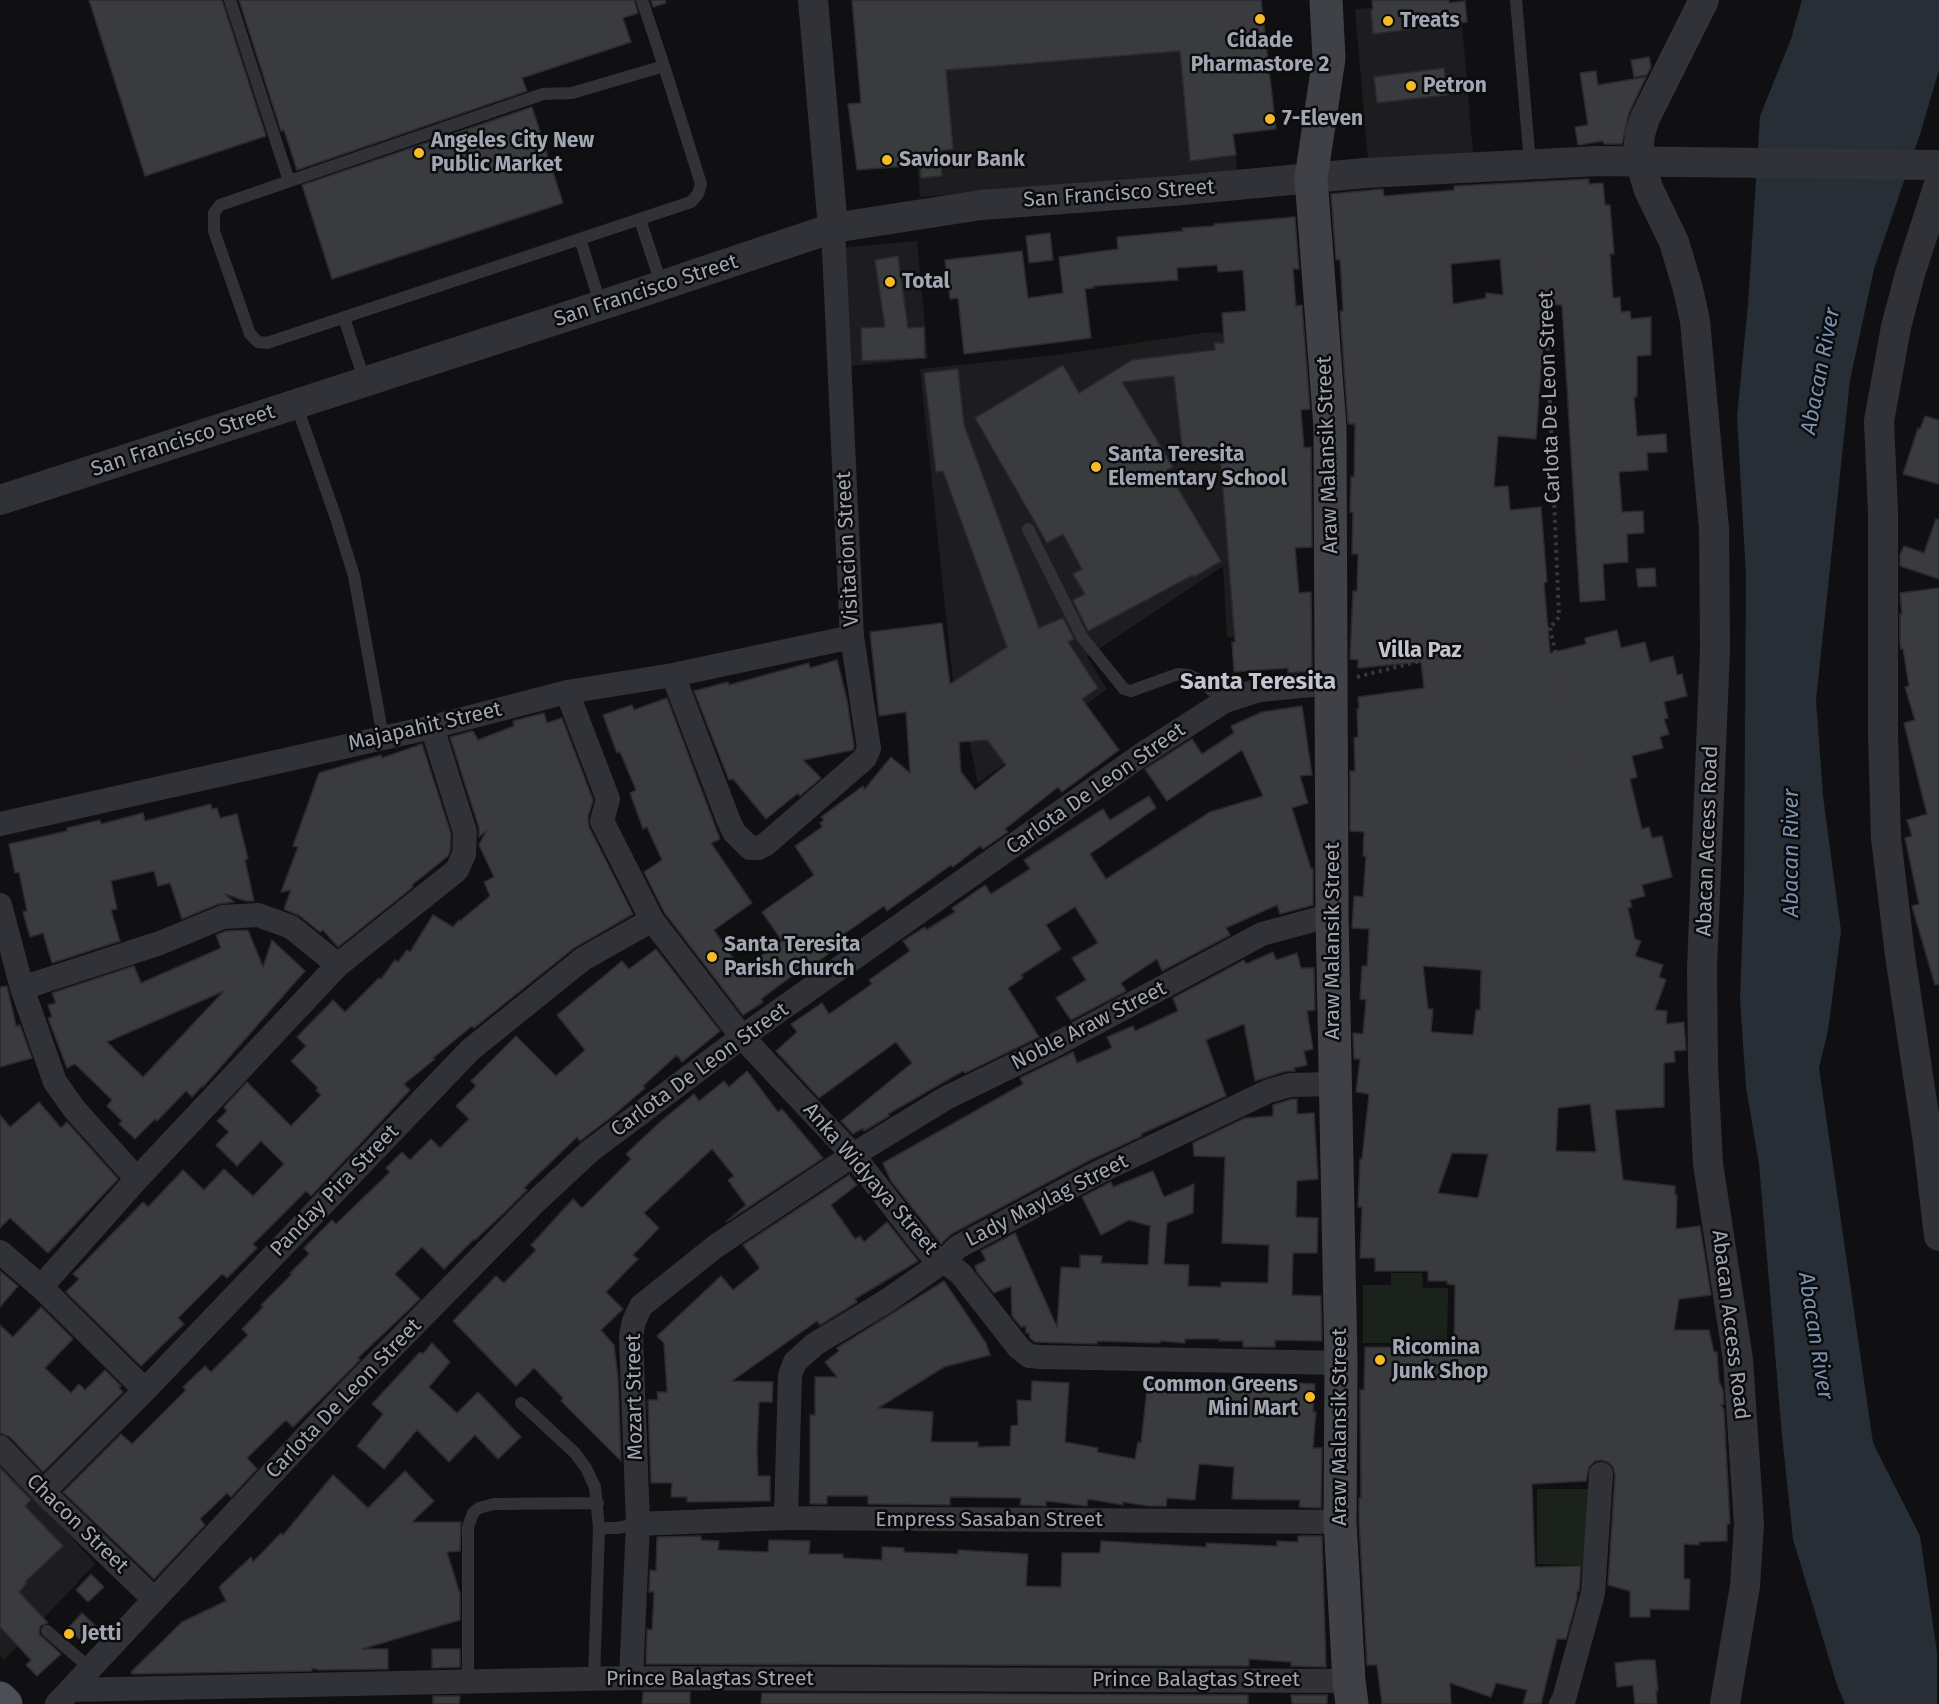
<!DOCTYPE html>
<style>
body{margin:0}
canvas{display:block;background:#101012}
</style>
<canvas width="1939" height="1704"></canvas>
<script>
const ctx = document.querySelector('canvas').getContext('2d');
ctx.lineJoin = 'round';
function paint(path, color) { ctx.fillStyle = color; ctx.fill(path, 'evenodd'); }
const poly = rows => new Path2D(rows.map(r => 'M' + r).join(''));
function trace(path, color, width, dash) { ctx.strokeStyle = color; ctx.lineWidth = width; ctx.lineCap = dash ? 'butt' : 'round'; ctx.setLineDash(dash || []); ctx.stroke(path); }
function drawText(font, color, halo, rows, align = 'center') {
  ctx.font = font + ' "Fira Sans",sans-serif'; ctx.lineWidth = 5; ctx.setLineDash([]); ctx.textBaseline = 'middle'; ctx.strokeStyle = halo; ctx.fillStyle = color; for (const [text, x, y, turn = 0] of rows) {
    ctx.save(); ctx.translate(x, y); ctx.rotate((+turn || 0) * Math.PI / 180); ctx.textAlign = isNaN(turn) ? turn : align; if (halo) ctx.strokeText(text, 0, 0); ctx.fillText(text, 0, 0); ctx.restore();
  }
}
paint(poly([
 [904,0,1221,0,1237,171,920,197],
 [1460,2,1473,153,1368,159,1355,9],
 [917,241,928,358,850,366,839,248],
 [1209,332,1251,337,1274,636,1227,637,1223,566,1087,657,1107,689,978,783,961,702,953,682,920,369,1057,355],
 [0,1457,95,1564,4,1660,0,1655]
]), '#1d1c1f');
paint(poly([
 [1391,1273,1422,1273,1423,1288,1448,1288,1447,1343,1421,1343,1421,1359,1399,1359,1399,1343,1363,1343,1363,1285,1391,1285],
 [1537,1489,1588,1489,1588,1565,1537,1564]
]), '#1b221c');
paint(poly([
 [1802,0,1939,0,1939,70,1921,131,1874,269,1850,380,1816,700,1823,796,1841,931,1828,1030,1819,1068,1873,1443,1920,1536,1937,1652,1937,1704,1845,1704,1837,1685,1793,1539,1782,1435,1759,1164,1746,1087,1740,999,1744,890,1746,576,1737,417,1748,305,1760,116,1791,39]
]), '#272e35');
const building = poly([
 [89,0,222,0,266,136,145,176,89,0],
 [239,0,634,0,638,13,623,18,631,42,522,78,527,91,297,170,284,130,281,131,239,0],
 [651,0,665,0,666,3,653,7,651,0],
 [852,0,1261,0,1276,129,1233,134,1236,155,1190,161,1180,51,946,70,953,149,940,151,942,176,921,178,920,165,857,170,848,104,861,103,852,0],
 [1372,0,1449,0,1449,3,1465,1,1467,22,1373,34,1371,10,1373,10,1372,0],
 [1649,57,1651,67,1647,75,1634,77,1631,60,1649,57],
 [1444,68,1447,95,1377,103,1374,77,1444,68],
 [1596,71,1598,85,1646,77,1629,113,1622,144,1604,144,1603,141,1578,145,1575,127,1588,125,1580,73,1596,71],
 [532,107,563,203,332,279,302,185,532,107],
 [1589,179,1589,184,1603,183,1605,205,1610,205,1614,254,1610,254,1613,298,1620,297,1621,312,1630,311,1631,319,1651,317,1651,355,1637,356,1637,397,1634,397,1637,436,1666,434,1667,452,1647,453,1648,470,1619,472,1622,512,1643,511,1644,533,1627,534,1628,562,1603,564,1605,600,1580,602,1562,305,1546,305,1536,439,1498,436,1494,487,1508,486,1510,510,1541,507,1547,582,1544,583,1550,653,1586,644,1585,638,1617,630,1621,648,1645,642,1650,662,1673,656,1677,675,1682,674,1687,696,1664,702,1668,718,1664,719,1669,734,1660,737,1663,748,1632,756,1637,777,1630,779,1642,829,1649,827,1652,838,1662,836,1672,877,1642,885,1645,896,1630,900,1632,907,1628,908,1635,939,1641,941,1635,956,1663,965,1659,977,1666,980,1655,1010,1667,1011,1666,1024,1684,1022,1686,1050,1674,1051,1675,1062,1664,1063,1664,1107,1615,1110,1623,1180,1675,1186,1675,1195,1677,1195,1676,1229,1700,1226,1711,1295,1679,1299,1674,1330,1709,1330,1714,1352,1717,1352,1719,1381,1723,1390,1724,1404,1721,1405,1724,1410,1730,1524,1727,1524,1727,1541,1699,1542,1699,1545,1684,1544,1684,1579,1690,1579,1689,1610,1650,1609,1650,1617,1630,1617,1630,1591,1608,1585,1615,1475,1613,1467,1608,1462,1601,1460,1595,1461,1589,1467,1586,1481,1532,1484,1535,1567,1581,1566,1579,1591,1577,1592,1577,1599,1566,1639,1557,1639,1541,1704,1523,1704,1527,1690,1496,1683,1491,1697,1450,1683,1451,1704,1382,1704,1377,1665,1367,1665,1359,1522,1359,1498,1361,1498,1360,1390,1364,1390,1365,1347,1454,1348,1455,1285,1447,1284,1447,1281,1428,1281,1428,1271,1375,1271,1375,1258,1360,1258,1362,1207,1358,1207,1360,1159,1362,1159,1369,1094,1356,1092,1360,1059,1354,1059,1353,1033,1363,1034,1366,1000,1360,999,1362,966,1367,966,1369,929,1352,928,1354,896,1363,897,1366,856,1363,856,1364,832,1350,831,1350,771,1355,771,1354,738,1358,737,1357,709,1359,708,1358,697,1424,688,1421,662,1358,668,1358,660,1350,659,1353,591,1357,591,1358,554,1352,554,1353,512,1350,512,1351,477,1354,477,1355,424,1348,424,1340,311,1343,311,1340,260,1336,260,1331,194,1383,189,1384,196,1454,190,1454,186,1589,179],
 [1500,259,1503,295,1486,293,1486,298,1453,304,1451,264,1500,259],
 [1423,966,1481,970,1480,1010,1476,1010,1473,1035,1431,1032,1433,1009,1428,1009,1423,966],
 [1590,1104,1596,1152,1556,1151,1558,1108,1590,1104],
 [1452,1153,1488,1154,1478,1198,1438,1193,1452,1153],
 [1295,217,1299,269,1293,269,1296,306,1302,305,1310,409,1301,410,1304,448,1311,447,1312,547,1295,548,1299,593,1311,592,1312,671,1288,673,1288,668,1234,672,1232,642,1235,642,1220,452,1183,456,1174,376,1122,382,1173,467,1167,470,1221,561,1194,577,1193,575,1088,631,1073,600,1085,594,1073,574,1082,569,1063,534,1047,543,975,418,1063,365,1079,393,1132,360,1215,350,1214,343,1224,343,1222,313,1246,311,1243,270,1218,272,1217,265,1177,268,1178,280,1094,286,1094,288,1085,289,1091,338,964,354,958,298,950,299,945,260,1022,251,1028,298,1063,293,1059,257,1118,249,1117,237,1183,231,1182,228,1214,226,1214,224,1295,217],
 [1050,233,1053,260,1029,263,1026,236,1050,233],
 [898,256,908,328,924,327,925,358,862,361,861,328,885,327,875,260,898,256],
 [958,369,964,425,1039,628,1063,618,1074,639,1068,642,1098,688,1082,699,1119,750,1062,792,1058,787,1005,829,1008,832,983,849,980,846,953,867,951,865,887,911,884,906,834,941,838,947,809,968,807,965,761,999,763,1002,743,1015,664,912,644,872,662,860,647,827,643,829,630,793,636,790,620,752,617,753,603,715,632,705,634,710,667,698,720,839,711,843,752,903,714,930,741,970,782,941,762,912,814,875,795,846,822,827,820,823,824,820,821,817,863,786,864,790,891,757,910,773,906,712,879,716,870,632,942,623,950,684,1007,647,943,471,936,472,924,373,958,369],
 [987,740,1006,765,975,790,961,772,959,742,987,740],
 [1925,416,1939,420,1939,484,1903,474,1918,428,1920,429,1925,416],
 [1936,519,1939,520,1939,579,1900,566,1900,555,1904,546,1924,553,1936,519],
 [1655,568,1656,586,1638,587,1636,569,1655,568],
 [1939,588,1939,984,1935,985,1912,906,1919,904,1905,838,1912,836,1907,820,1927,814,1904,723,1915,720,1905,687,1909,686,1903,649,1901,649,1900,645,1900,614,1902,614,1900,593,1939,588],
 [837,660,847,700,854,746,853,750,803,760,821,778,800,796,798,793,766,819,733,779,729,780,694,691,728,682,729,685,809,663,810,668,837,660],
 [1302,706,1312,775,1300,776,1308,803,1292,808,1311,869,1313,868,1313,905,1280,914,1277,905,1226,928,1230,935,1162,971,1157,959,1121,983,1126,991,1071,1020,1056,998,1086,980,1072,958,1098,943,1075,907,1046,925,1061,949,1021,975,1023,978,1008,988,1039,1037,965,1073,963,1071,888,1114,889,1116,864,1131,863,1128,853,1134,841,1121,912,1063,896,1042,819,1098,776,1051,797,1032,791,1024,822,1003,829,1014,872,984,869,980,910,951,903,941,925,927,926,930,955,912,952,908,985,885,991,894,1030,869,1024,860,1103,809,1110,820,1149,796,1156,808,1090,854,1106,879,1210,812,1263,796,1242,750,1167,801,1145,769,1192,739,1202,754,1234,733,1231,726,1262,712,1302,706],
 [544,713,547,723,562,718,593,800,588,817,589,827,633,914,574,948,474,1028,472,1026,433,1058,435,1059,404,1084,410,1090,360,1144,311,1196,306,1191,253,1244,257,1248,227,1278,222,1274,178,1318,184,1324,141,1366,66,1292,79,1279,73,1274,143,1202,148,1207,183,1170,204,1190,224,1169,253,1196,284,1164,261,1141,237,1166,216,1145,229,1132,217,1121,227,1111,224,1107,247,1082,291,1126,321,1095,316,1090,318,1088,291,1061,306,1046,297,1037,333,1000,345,1012,379,978,381,979,395,960,398,962,407,950,410,952,433,915,453,927,459,920,460,921,490,896,484,882,494,877,479,845,486,831,479,837,479,828,450,737,473,731,478,740,514,726,513,721,544,713],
 [422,744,451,834,450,851,448,856,412,885,413,887,338,947,323,930,320,932,300,916,284,909,291,890,281,892,298,847,293,846,319,773,381,755,382,758,422,744],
 [211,804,212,809,217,808,220,818,237,814,248,859,245,860,254,901,246,901,225,894,234,902,218,904,182,919,170,883,158,886,154,871,111,881,117,909,111,910,120,941,52,963,43,933,30,937,23,912,27,911,19,872,15,873,9,844,67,831,67,828,100,820,101,824,143,813,145,821,211,804],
 [248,930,263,967,272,940,305,971,203,1087,202,1086,192,1097,186,1091,157,1121,155,1119,135,1139,119,1124,122,1121,107,1106,112,1100,75,1064,67,1068,48,1018,52,1017,48,1005,56,1003,52,993,134,966,141,983,221,948,216,935,226,931,248,930],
 [224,991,143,1077,107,1042,224,991],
 [656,949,720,1031,682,1062,677,1055,643,1086,645,1088,615,1114,580,1141,577,1137,524,1188,527,1190,507,1210,475,1240,474,1239,444,1269,422,1247,395,1274,420,1299,363,1353,358,1358,360,1360,293,1427,286,1420,247,1458,257,1469,231,1497,227,1493,200,1519,205,1525,154,1579,63,1492,121,1434,132,1444,186,1390,183,1387,205,1366,211,1372,248,1335,242,1329,263,1307,261,1305,292,1274,290,1273,309,1254,304,1248,332,1220,336,1224,364,1197,390,1172,386,1168,402,1152,410,1160,431,1139,440,1148,469,1119,456,1106,476,1086,471,1081,516,1036,556,1076,585,1050,557,1015,622,961,629,969,656,949],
 [1273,952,1276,960,1297,953,1301,968,1314,968,1315,1010,1307,1011,1313,1049,1304,1051,1307,1065,1294,1068,1295,1071,1286,1071,1255,1081,1244,1024,1206,1040,1226,1096,1141,1134,1142,1136,1088,1161,951,1234,941,1244,891,1181,883,1163,1023,1084,1020,1078,1073,1052,1077,1063,1112,1048,1107,1037,1133,1026,1135,1031,1178,1011,1173,998,1244,960,1246,964,1273,952],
 [7,986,16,1026,20,1025,32,1058,0,1067,0,987,7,986],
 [747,1071,778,1112,782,1109,823,1158,726,1222,746,1205,728,1180,734,1176,712,1149,644,1213,659,1228,633,1255,638,1259,606,1292,623,1309,601,1330,614,1345,618,1378,621,1461,561,1401,563,1398,534,1368,516,1386,453,1321,496,1276,504,1283,536,1250,531,1245,573,1199,582,1208,631,1159,626,1154,660,1122,694,1094,699,1101,724,1081,729,1087,747,1071],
 [1292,1099,1297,1099,1297,1114,1314,1113,1318,1179,1297,1181,1296,1217,1318,1218,1317,1253,1293,1253,1292,1295,1321,1296,1322,1341,1275,1340,1275,1347,1243,1347,1243,1341,1219,1341,1220,1339,1185,1339,1185,1343,1161,1341,1160,1343,1097,1341,1097,1344,1035,1342,1030,1338,1029,1333,1026,1333,1026,1326,1021,1327,1012,1316,1011,1286,994,1293,977,1272,975,1266,986,1260,981,1251,1015,1233,1057,1327,1061,1267,1080,1268,1080,1255,1102,1256,1101,1263,1148,1265,1150,1226,1129,1220,1101,1235,1082,1197,1111,1182,1113,1187,1153,1171,1164,1197,1194,1184,1193,1213,1167,1223,1164,1264,1189,1265,1188,1286,1221,1287,1221,1282,1268,1283,1269,1245,1222,1243,1225,1157,1194,1156,1193,1143,1245,1118,1273,1116,1273,1105,1292,1099],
 [39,1102,61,1128,67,1122,118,1179,48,1253,10,1218,0,1228,0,1115,10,1127,39,1102],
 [849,1175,857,1185,831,1205,855,1239,860,1236,864,1242,887,1222,918,1261,855,1299,857,1302,820,1325,817,1321,732,1381,773,1382,772,1402,759,1402,757,1448,758,1476,770,1476,770,1501,687,1502,687,1497,671,1497,672,1483,651,1483,648,1400,658,1400,657,1392,667,1392,664,1343,657,1336,721,1276,733,1290,760,1268,743,1245,849,1175],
 [0,1271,18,1286,0,1307,0,1271],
 [944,1281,986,1343,990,1355,944,1367,878,1408,933,1412,931,1442,978,1442,978,1447,1010,1446,1011,1426,1018,1425,1017,1400,1031,1401,1032,1381,1069,1383,1065,1442,1098,1448,1097,1452,1135,1459,1138,1442,1141,1443,1148,1380,1180,1383,1266,1387,1267,1381,1315,1384,1313,1412,1316,1412,1313,1448,1322,1448,1321,1508,1299,1507,1300,1500,1232,1499,1234,1467,1199,1464,1195,1500,1167,1498,1166,1506,1148,1506,1123,1502,1123,1505,1088,1499,1087,1506,1046,1501,1046,1506,1020,1505,1021,1498,950,1497,950,1505,868,1504,868,1496,827,1496,827,1504,810,1504,810,1415,815,1415,815,1377,837,1377,825,1362,839,1351,837,1348,944,1281],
 [41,1307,73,1339,45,1368,71,1393,79,1384,85,1390,105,1370,121,1386,119,1388,123,1392,43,1472,10,1437,0,1433,0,1325,13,1337,41,1307],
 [432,1343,450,1362,429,1387,457,1413,478,1392,521,1437,498,1459,475,1435,449,1462,417,1430,384,1469,357,1446,383,1414,372,1404,420,1352,423,1354,432,1343],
 [0,1468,31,1500,25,1506,63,1546,25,1582,27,1583,19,1592,48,1623,40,1626,39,1634,61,1654,37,1676,26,1665,31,1660,0,1627,0,1468],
 [405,1471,434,1501,412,1522,461,1522,460,1551,447,1552,460,1594,460,1620,362,1649,388,1649,388,1669,319,1670,312,1668,312,1671,132,1674,131,1672,182,1622,226,1601,219,1587,251,1557,253,1562,281,1533,283,1535,333,1475,368,1508,405,1471],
 [701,1536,701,1540,719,1541,718,1550,768,1552,769,1540,810,1541,809,1554,843,1554,843,1558,882,1560,882,1547,904,1548,904,1552,958,1554,958,1550,1028,1554,1026,1586,1061,1587,1062,1553,1100,1553,1101,1541,1206,1547,1206,1543,1274,1546,1277,1546,1277,1541,1298,1542,1298,1536,1322,1536,1326,1667,1291,1666,1291,1662,1249,1659,1249,1666,646,1664,647,1629,652,1630,654,1592,649,1592,650,1570,656,1571,657,1537,701,1536],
 [91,1574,104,1587,88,1602,76,1590,91,1574],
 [82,1613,97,1627,82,1642,68,1628,82,1613],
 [432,1649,460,1649,460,1667,432,1668,432,1649],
 [1641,1660,1655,1660,1658,1691,1656,1691,1657,1704,1635,1704,1633,1685,1617,1687,1615,1663,1641,1660],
 [643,1692,690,1692,690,1704,642,1704,643,1692],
 [762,1693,1248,1695,1248,1704,761,1704,762,1693],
 [1291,1695,1327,1695,1327,1704,1292,1704,1291,1695],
 [433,1696,460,1696,459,1704,433,1704,433,1696]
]);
paint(building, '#3a3b3f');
trace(building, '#2b2a2e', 1.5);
trace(poly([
 [1550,628,1601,855,1603,905],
 [1357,677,1550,628,1559,617,1541,188]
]), '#37393e', 4, [3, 4.5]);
trace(poly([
 [230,0,289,181],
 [642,0,664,66,701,184,698,194,691,202,267,343,258,342,250,334,214,231,214,213,220,205,543,94,572,93,664,66],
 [1516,0,1530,163],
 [640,220,662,286],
 [580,239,601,306],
 [344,318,365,382],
 [296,404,336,518,354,576,383,737],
 [1028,529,1082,637,1124,689,1131,691,1178,674,1188,675,1198,679,1225,701],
 [521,1403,575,1453,586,1468,595,1487,599,1528,594,1680],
 [599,1528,617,1528,638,1524],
 [47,1631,91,1669],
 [468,1682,468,1527,473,1513,479,1508,494,1504,598,1503]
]), '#313237', 12);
trace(poly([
 [673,675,728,819,734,832,750,848,758,848,766,844,865,758,869,748,852,637,833,228],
 [567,692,608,799,602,821,652,920,742,1037,853,1155,923,1245,933,1256,944,1261,961,1274,1019,1348,1029,1356,1040,1357,1341,1363],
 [0,824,432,727,567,692,673,675,852,637],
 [0,905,22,988,55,1082,75,1110,137,1179],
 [22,988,160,943,223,917,258,915,291,927,338,965],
 [0,1252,41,1287,145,1390],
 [41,1287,137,1179,338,965,457,870,464,854,465,832,432,727],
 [0,1447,43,1492,154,1599],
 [43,1492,145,1390,470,1050,583,959,652,920],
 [786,1518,790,1375,795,1362,815,1344,885,1302,944,1261,958,1247,1095,1174,1269,1091,1290,1085,1334,1084],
 [638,1524,786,1518,1340,1522],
 [631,1678,638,1524,631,1336,634,1321,641,1306,716,1246,853,1155,946,1098,1053,1046,1262,934,1332,915],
 [71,1690,631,1678,1349,1681],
 [57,1704,349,1391,534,1203,590,1151,742,1037,1144,753,1225,701,1259,690,1333,683],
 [1561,1704,1564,1699,1593,1593,1601,1474]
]), '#313237', 24);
trace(poly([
 [813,0,833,228],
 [1704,0,1645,118,1640,134,1638,152,1648,188,1674,242,1688,289,1695,321,1714,529,1715,649,1702,968,1703,1066,1708,1164,1738,1360,1749,1524,1745,1586,1725,1704],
 [1939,184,1910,274,1896,327,1879,421,1883,513,1883,734,1886,838,1900,955,1928,1142,1939,1236],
 [0,500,645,291,833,228,981,205,1172,191,1365,173,1598,161,1939,165]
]), '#313237', 30);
trace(poly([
 [1326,0,1329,58,1311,178,1330,428,1332,915,1341,1363,1340,1522,1349,1681,1352,1704]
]), '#3f4147', 33);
trace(poly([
 [0,1698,6,1704]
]), '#4d4f56', 33);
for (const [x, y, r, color] of [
 [1260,19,6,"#f4bb26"],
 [1388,21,6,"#f4bb26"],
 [1411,86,6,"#f4bb26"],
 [1270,119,6,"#f4bb26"],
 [419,153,6,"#f4bb26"],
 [887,160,6,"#f4bb26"],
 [890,282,6,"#f4bb26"],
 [1096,467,6,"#f4bb26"],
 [712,957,6,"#f4bb26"],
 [1380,1360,6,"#f4bb26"],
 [1310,1397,6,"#f4bb26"],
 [69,1634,6,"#f4bb26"]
]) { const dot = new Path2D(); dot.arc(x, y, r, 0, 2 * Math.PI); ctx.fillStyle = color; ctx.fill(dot); trace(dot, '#0c0b0d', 2); }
drawText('bold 21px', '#a1a6b3', '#0c0b0d', [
 ["Treats",1400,21],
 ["Cidade",1260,41,"center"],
 ["Pharmastore 2",1260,65,"center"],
 ["Petron",1423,86],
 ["7-Eleven",1282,119],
 ["Angeles City New",431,141],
 ["Public Market",431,165],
 ["Saviour Bank",899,160],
 ["Total",902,282],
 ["Santa Teresita",1108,455],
 ["Elementary School",1108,479],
 ["Santa Teresita",724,945],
 ["Parish Church",724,969],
 ["Ricomina",1392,1348],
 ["Junk Shop",1392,1372],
 ["Common Greens",1298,1385,"right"],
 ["Mini Mart",1298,1409,"right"],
 ["Jetti",81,1634]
], 'left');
drawText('21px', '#a1a6b3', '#0c0b0d', [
 ["San Francisco Street",1119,194,-4],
 ["San Francisco Street",646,291,-18],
 ["Carlota De Leon Street",1550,397,-92],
 ["San Francisco Street",183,441,-18],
 ["Araw Malansik Street",1328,455,-92],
 ["Visitacion Street",848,549,-93],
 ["Majapahit Street",425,727,-13],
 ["Carlota De Leon Street",1096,789,-35],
 ["Abacan Access Road",1708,841,-88],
 ["Araw Malansik Street",1333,941,-90],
 ["Noble Araw Street",1089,1026,-27],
 ["Carlota De Leon Street",700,1070,-36],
 ["Anka Widyaya Street",870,1179,49],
 ["Panday Pira Street",335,1191,-46],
 ["Lady Maylag Street",1047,1201,-27],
 ["Abacan Access Road",1730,1325,83],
 ["Mozart Street",635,1397,-91],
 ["Carlota De Leon Street",344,1399,-46],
 ["Araw Malansik Street",1340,1427,-90],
 ["Empress Sasaban Street",989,1520],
 ["Chacon Street",77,1524,44],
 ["Prince Balagtas Street",710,1679],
 ["Prince Balagtas Street",1196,1680]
]);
drawText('italic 22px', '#7792af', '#0c0b0d', [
 ["Abacan River",1821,371,-79],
 ["Abacan River",1792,853,-90],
 ["Abacan River",1815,1336,81]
]);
drawText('bold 22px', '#c2c5cf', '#0c0b0d', [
 ["Villa Paz",1420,651]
]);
drawText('bold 24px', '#c2c5cf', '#0c0b0d', [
 ["Santa Teresita",1258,682]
]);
</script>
